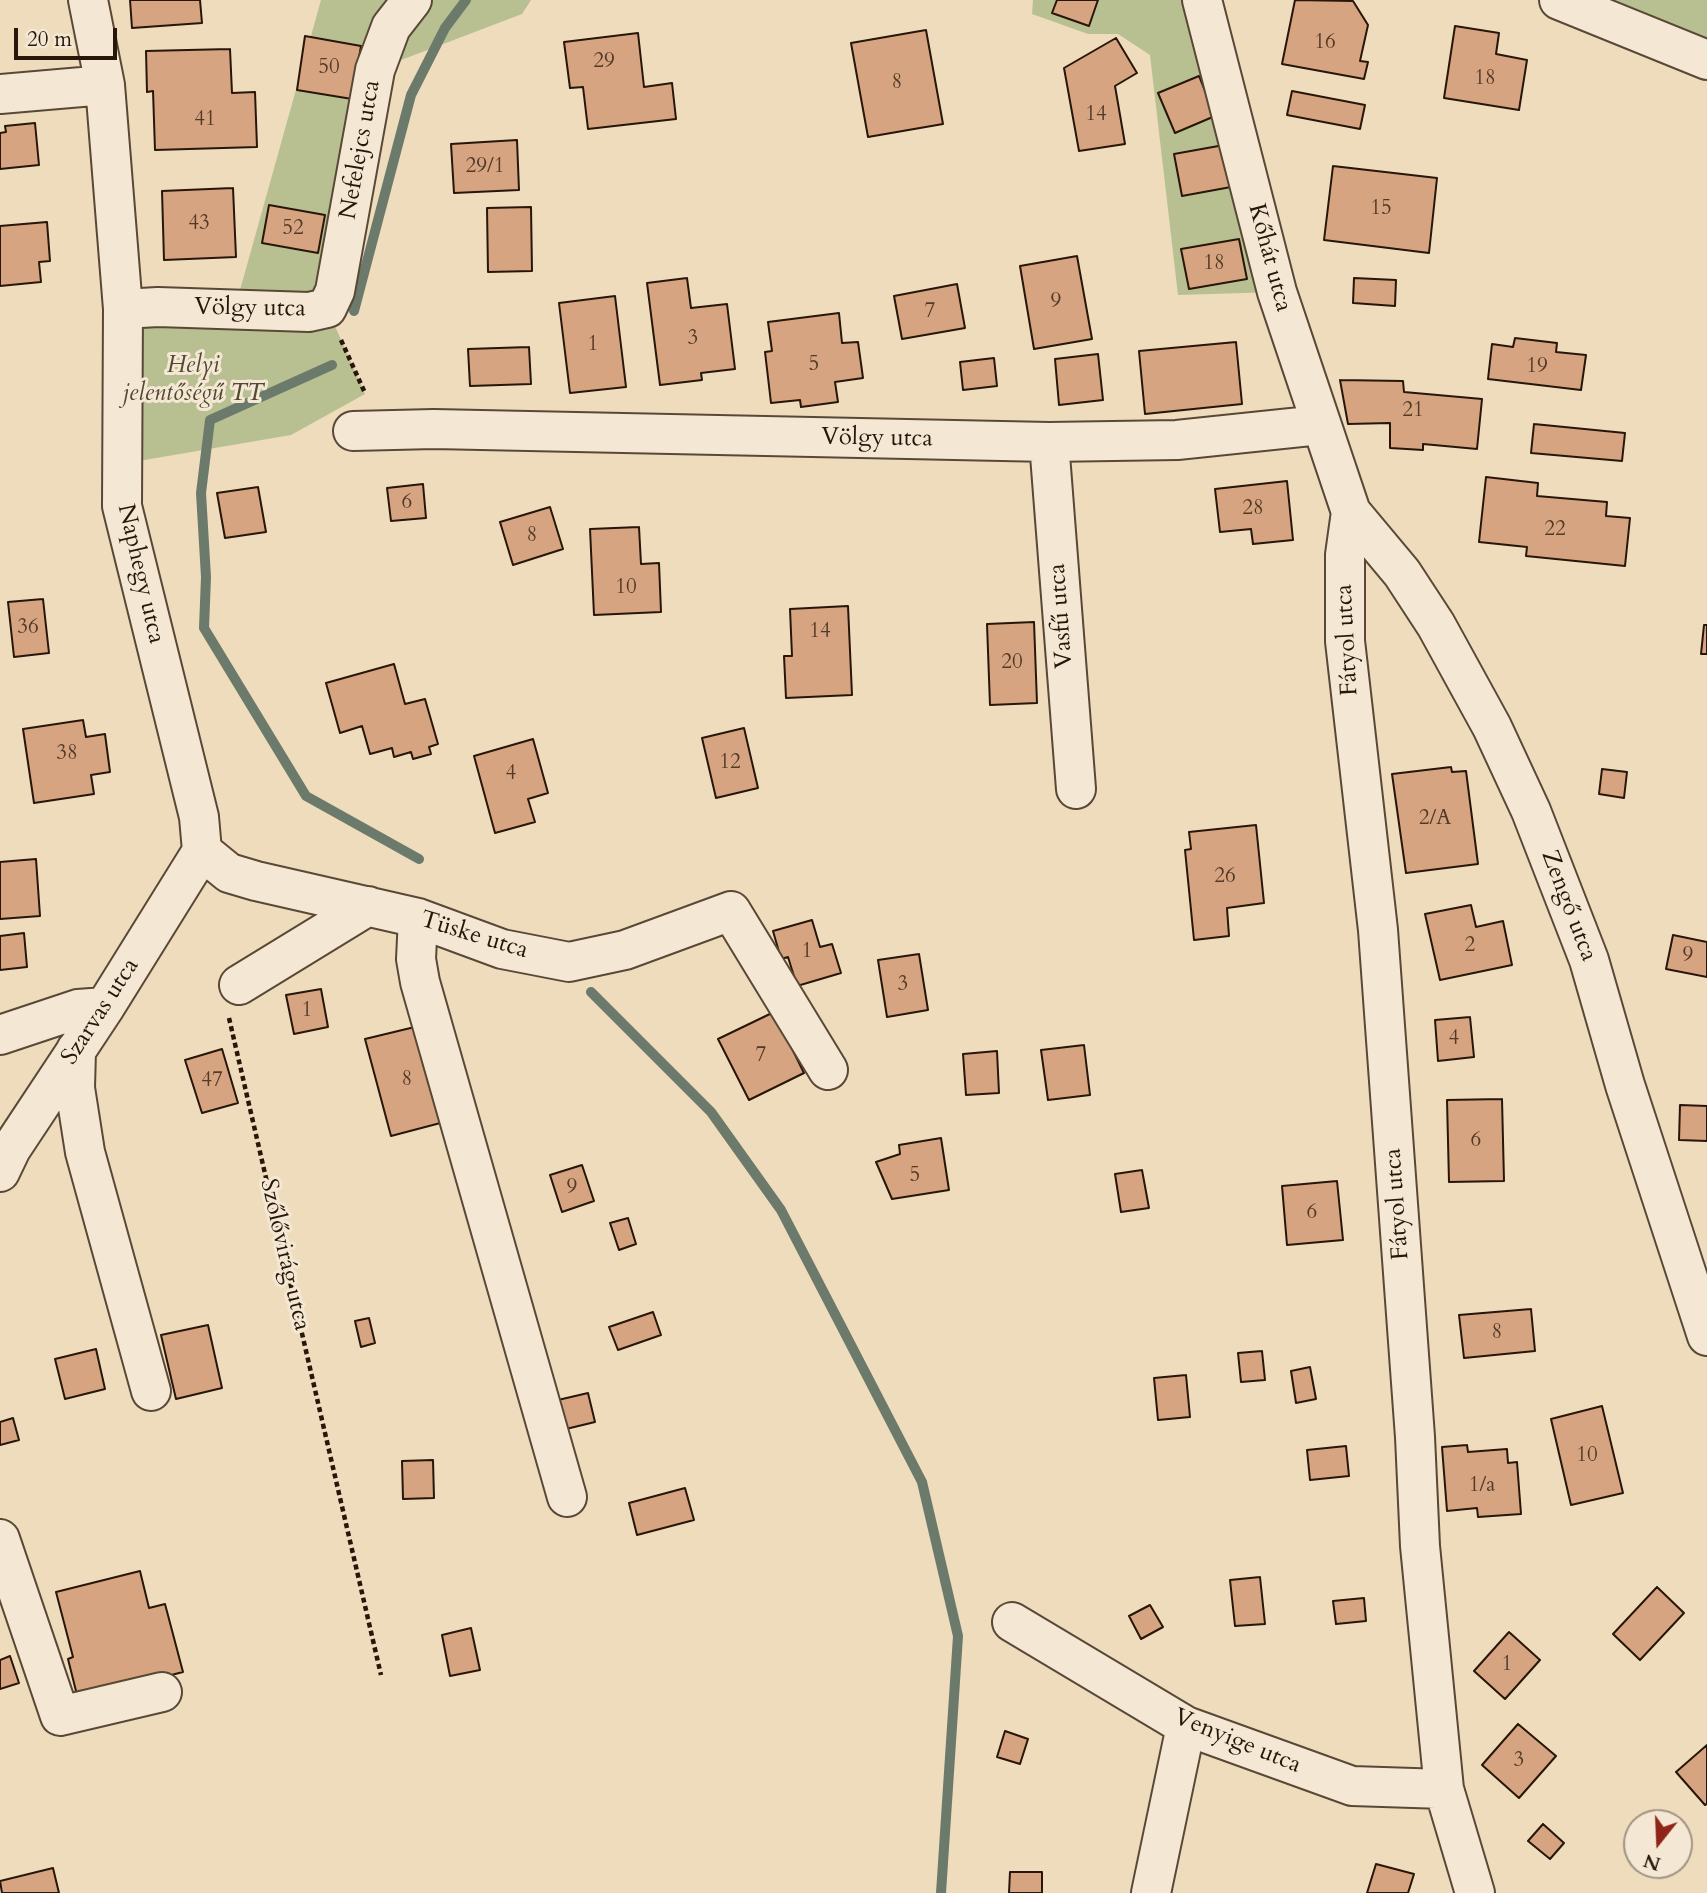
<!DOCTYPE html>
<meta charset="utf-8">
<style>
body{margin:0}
#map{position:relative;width:1707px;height:1893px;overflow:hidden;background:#eedcbd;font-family:Cardo,serif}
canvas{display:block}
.north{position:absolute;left:1623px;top:1809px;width:70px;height:70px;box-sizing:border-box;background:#f4e8d4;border:2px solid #a29483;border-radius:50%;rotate:198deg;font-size:19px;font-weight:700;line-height:28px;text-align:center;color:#271609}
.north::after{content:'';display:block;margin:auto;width:24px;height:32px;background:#8f2418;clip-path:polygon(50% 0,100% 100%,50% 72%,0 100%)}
.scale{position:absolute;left:14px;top:28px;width:103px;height:32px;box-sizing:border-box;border:4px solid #271609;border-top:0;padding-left:9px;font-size:21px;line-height:24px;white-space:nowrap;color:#271609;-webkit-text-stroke:5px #f4e8d4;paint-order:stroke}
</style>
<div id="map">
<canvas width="1707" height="1893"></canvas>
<div class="north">N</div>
<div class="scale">20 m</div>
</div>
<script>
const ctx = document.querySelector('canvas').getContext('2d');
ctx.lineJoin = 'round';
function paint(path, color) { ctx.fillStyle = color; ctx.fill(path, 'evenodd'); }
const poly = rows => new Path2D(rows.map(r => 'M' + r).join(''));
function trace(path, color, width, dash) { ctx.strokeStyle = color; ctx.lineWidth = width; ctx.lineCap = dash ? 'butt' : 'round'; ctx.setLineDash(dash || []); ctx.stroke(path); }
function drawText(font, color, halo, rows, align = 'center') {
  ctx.font = font + ' Cardo,serif'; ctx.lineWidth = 6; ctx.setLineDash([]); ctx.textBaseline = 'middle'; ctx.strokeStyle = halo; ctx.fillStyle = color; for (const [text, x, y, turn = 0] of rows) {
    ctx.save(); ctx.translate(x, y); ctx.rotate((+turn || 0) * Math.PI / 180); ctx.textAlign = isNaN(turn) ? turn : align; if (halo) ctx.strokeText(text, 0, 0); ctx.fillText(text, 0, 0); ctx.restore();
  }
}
paint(poly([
 [321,0,531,0,522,14,375,70,327,308,365,394,291,435,121,464,123,309,235,308],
 [1033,0,1202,0,1277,292,1178,295,1150,55,1118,34,1088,34,1032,14],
 [1559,0,1707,0,1707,60]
]), '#b8c092');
trace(poly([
 [354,311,411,95,445,28,466,0],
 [332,365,210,420,201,493,206,577,204,628,306,796,419,859],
 [591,992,711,1112,781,1210,922,1482,958,1636,941,1893]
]), '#6c7a6b', 10);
const building = poly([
 [130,0,200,0,202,23,132,28,130,0],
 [1057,0,1098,0,1089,26,1052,13,1057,0],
 [1295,0,1353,1,1368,25,1360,61,1368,62,1364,79,1282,64,1295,0],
 [1455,26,1499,33,1496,54,1527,60,1519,110,1444,98,1455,26],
 [926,30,943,124,868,137,851,43,926,30],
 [638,33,644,87,672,83,676,119,588,129,583,87,570,88,564,42,638,33],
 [305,36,361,46,352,99,297,90,305,36],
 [1116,38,1137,73,1115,86,1125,144,1079,151,1064,68,1116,38],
 [230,49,232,93,255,92,257,147,155,150,153,91,147,92,146,51,230,49],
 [1199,76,1215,116,1175,133,1158,93,1199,76],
 [1292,91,1365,105,1360,129,1287,115,1292,91],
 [35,123,39,165,0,169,0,133,6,132,5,126,35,123],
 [517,140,519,190,454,193,451,144,517,140],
 [1224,145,1231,187,1182,196,1174,154,1224,145],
 [1333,166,1437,178,1429,253,1324,240,1333,166],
 [233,188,236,257,164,260,162,191,233,188],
 [269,205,325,215,318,253,262,243,269,205],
 [531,207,532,271,488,272,487,208,531,207],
 [47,222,50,261,39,262,41,282,0,286,0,226,47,222],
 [1239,239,1247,279,1189,289,1181,249,1239,239],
 [1077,256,1092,339,1034,349,1020,266,1077,256],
 [687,278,691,308,727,304,735,369,701,373,702,380,660,385,647,283,687,278],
 [1354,278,1396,280,1395,306,1353,303,1354,278],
 [957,284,965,328,902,339,894,296,957,284],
 [615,296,626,387,570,393,559,303,615,296],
 [839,313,842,343,858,342,863,378,835,382,838,402,801,407,800,400,771,403,765,352,772,351,768,322,839,313],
 [1515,338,1557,343,1556,352,1586,355,1581,390,1488,379,1492,344,1513,347,1515,338],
 [1236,342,1242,404,1145,414,1139,351,1236,342],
 [529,347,531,384,470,386,468,349,529,347],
 [1098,354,1103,400,1059,405,1055,359,1098,354],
 [994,358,997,386,963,390,960,362,994,358],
 [1340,380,1403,381,1404,392,1482,399,1477,449,1423,444,1423,450,1390,448,1390,423,1348,424,1340,380],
 [1534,424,1625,433,1622,461,1531,453,1534,424],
 [1486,477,1538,483,1537,496,1607,502,1606,516,1630,518,1625,566,1526,556,1527,547,1479,542,1486,477],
 [1287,481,1293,540,1253,544,1251,529,1220,532,1215,489,1287,481],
 [423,484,426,518,391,521,387,488,423,484],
 [258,487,266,532,225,538,217,493,258,487],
 [550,507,563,549,513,565,500,522,550,507],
 [639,527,641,564,659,563,661,612,594,615,590,529,639,527],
 [43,599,49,653,14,657,8,602,43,599],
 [848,606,852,695,786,698,784,656,792,656,790,609,848,606],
 [1034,622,1037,703,990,705,987,624,1034,622],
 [1704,625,1707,625,1707,654,1701,654,1704,625],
 [394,664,405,704,425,699,438,744,429,747,431,754,413,759,411,752,394,757,392,748,370,754,362,726,340,733,326,683,394,664],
 [83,720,86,737,105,734,110,772,91,775,94,794,34,803,23,729,83,720],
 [744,728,758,788,716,798,702,738,744,728],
 [533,739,548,793,528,799,535,822,495,833,474,756,533,739],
 [1451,767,1452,772,1466,771,1478,864,1406,873,1392,774,1451,767],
 [1602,769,1627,772,1624,798,1599,794,1602,769],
 [1256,825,1264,903,1227,908,1229,936,1194,940,1185,850,1191,849,1189,832,1256,825],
 [36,859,40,916,0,919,0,862,36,859],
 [1471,905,1476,927,1503,921,1512,965,1440,980,1425,914,1471,905],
 [812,920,820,947,832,944,841,973,797,986,788,957,781,959,773,931,812,920],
 [24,933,27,967,0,970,0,936,24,933],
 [1673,935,1707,942,1707,977,1666,969,1673,935],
 [919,954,928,1010,887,1017,878,960,919,954],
 [321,989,328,1027,294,1034,286,995,321,989],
 [774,1012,804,1073,749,1100,718,1039,774,1012],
 [1470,1017,1474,1057,1438,1061,1435,1020,1470,1017],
 [423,1025,448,1121,391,1136,365,1039,423,1025],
 [1084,1045,1090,1095,1048,1100,1041,1050,1084,1045],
 [222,1049,238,1103,202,1113,185,1060,222,1049],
 [997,1051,999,1093,966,1095,963,1054,997,1051],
 [1502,1099,1504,1181,1449,1182,1447,1100,1502,1099],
 [1680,1105,1707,1106,1707,1141,1679,1140,1680,1105],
 [941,1138,949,1190,892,1199,876,1162,900,1154,899,1145,941,1138],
 [582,1165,594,1201,562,1212,550,1175,582,1165],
 [1142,1170,1149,1208,1121,1212,1115,1174,1142,1170],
 [1337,1181,1343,1240,1287,1245,1282,1186,1337,1181],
 [628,1218,636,1244,619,1250,610,1223,628,1218],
 [1531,1309,1535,1351,1464,1358,1459,1315,1531,1309],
 [653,1312,661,1335,618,1350,609,1327,653,1312],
 [369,1318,375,1343,361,1347,355,1321,369,1318],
 [208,1325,222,1388,176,1399,161,1335,208,1325],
 [96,1349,105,1389,65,1399,55,1359,96,1349],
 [1262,1351,1265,1380,1241,1382,1238,1353,1262,1351],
 [1310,1367,1316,1399,1296,1403,1291,1371,1310,1367],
 [1186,1375,1190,1417,1158,1420,1154,1378,1186,1375],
 [588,1393,595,1422,566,1429,558,1400,588,1393],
 [1602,1406,1623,1493,1571,1505,1551,1419,1602,1406],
 [13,1418,19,1440,0,1445,0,1422,13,1418],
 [1467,1445,1468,1452,1507,1449,1508,1463,1517,1462,1521,1514,1478,1517,1477,1508,1447,1511,1442,1447,1467,1445],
 [1346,1446,1349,1476,1310,1480,1307,1450,1346,1446],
 [433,1460,434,1498,403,1499,402,1461,433,1460],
 [685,1488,694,1520,637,1535,629,1503,685,1488],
 [140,1571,149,1608,165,1604,183,1672,78,1699,68,1659,73,1657,56,1592,140,1571],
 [1260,1577,1265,1624,1235,1626,1230,1580,1260,1577],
 [1657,1587,1684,1613,1640,1660,1613,1634,1657,1587],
 [1364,1598,1366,1621,1336,1624,1333,1601,1364,1598],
 [1150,1605,1163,1627,1141,1639,1129,1616,1150,1605],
 [471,1628,480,1670,450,1676,442,1635,471,1628],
 [1509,1632,1540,1660,1505,1699,1474,1671,1509,1632],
 [10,1656,19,1683,0,1689,0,1660,10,1656],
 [1518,1724,1556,1756,1519,1798,1482,1765,1518,1724],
 [1005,1731,1028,1739,1020,1764,997,1757,1005,1731],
 [1707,1745,1707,1804,1705,1805,1676,1772,1707,1745],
 [1543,1824,1564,1843,1550,1859,1528,1841,1543,1824],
 [1376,1864,1414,1874,1408,1893,1367,1893,1376,1864],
 [53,1868,59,1893,2,1893,0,1881,53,1868],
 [1010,1872,1042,1872,1042,1893,1009,1893,1010,1872]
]);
paint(building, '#d6a480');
trace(building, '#271609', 2);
const minor = poly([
 [88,0,105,85,123,309,122,506,199,817,202,851],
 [1202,0,1277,292,1351,512,1402,573,1436,625,1492,727,1531,811,1589,960,1625,1085,1707,1336],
 [1559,0,1707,60],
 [0,94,105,85],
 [123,309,158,307,309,312,327,308,335,291,375,70,391,27,412,0],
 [353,431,434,429,1049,442,1177,440,1320,425],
 [1049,442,1076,789],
 [1351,512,1345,555,1345,641,1378,930,1415,1437,1420,1546,1444,1789,1475,1893],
 [202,851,229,873,256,881,418,918,502,949,569,962,625,950,731,911,828,1070],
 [418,918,416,959,420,982,567,1497],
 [239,985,368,906],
 [0,1035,78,1009,105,1007],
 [76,1050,75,1088,85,1152,151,1391],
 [0,1172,11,1149,105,1007,202,851],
 [0,1539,60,1716,162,1692],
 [1012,1622,1186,1726,1352,1786,1444,1789],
 [1151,1893,1186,1726]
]);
trace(minor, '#594836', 42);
trace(poly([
 [341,340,365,393],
 [229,1018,381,1675]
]), '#271609', 4.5, [5, 3.5]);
trace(minor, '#f4e8d4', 38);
drawText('21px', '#533a27', null, [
 ["16",1325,43],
 ["29",604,62],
 ["50",329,68],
 ["18",1485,79],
 ["8",897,83],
 ["14",1096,115],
 ["41",205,120],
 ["29/1",485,167],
 ["15",1381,209],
 ["43",199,224],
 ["52",293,229],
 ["18",1214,264],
 ["9",1056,302],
 ["7",930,312],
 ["3",693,339],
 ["1",593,345],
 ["5",814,365],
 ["19",1537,367],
 ["21",1413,411],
 ["6",407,503],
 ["28",1253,509],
 ["22",1555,530],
 ["8",532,536],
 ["10",626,588],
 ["36",28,628],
 ["14",820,632],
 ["20",1012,663],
 ["38",67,754],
 ["12",730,763],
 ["4",511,774],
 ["2/A",1435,819],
 ["26",1225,877],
 ["2",1470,946],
 ["1",807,952],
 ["9",1688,956],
 ["3",903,985],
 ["1",307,1011],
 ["4",1454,1039],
 ["7",761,1056],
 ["8",407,1080],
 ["47",212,1081],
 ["6",1476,1141],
 ["5",915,1176],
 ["9",572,1188],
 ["6",1312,1213],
 ["8",1497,1333],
 ["10",1587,1456],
 ["1/a",1482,1486],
 ["1",1507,1665],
 ["3",1519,1761]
]);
drawText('24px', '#271609', '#f4e8d4', [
 ["Nefelejcs utca",361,150,-80],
 ["Kőhát utca",1269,258,75],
 ["Völgy utca",250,309,1],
 ["Völgy utca",877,439,1],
 ["Naphegy utca",140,574,77],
 ["Vasfű utca",1062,616,-94],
 ["Fátyol utca",1348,640,-93],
 ["Zengő utca",1568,906,69],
 ["Tüske utca",474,936,17],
 ["Szarvas utca",101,1012,-57],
 ["Fátyol utca",1398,1204,-94],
 ["Szőlővirág utca",284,1255,77],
 ["Venyige utca",1237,1742,22]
]);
drawText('italic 24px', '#524932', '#f4e8d4', [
 ["Helyi",193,366],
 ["jelentőségű TT",193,394]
]);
</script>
